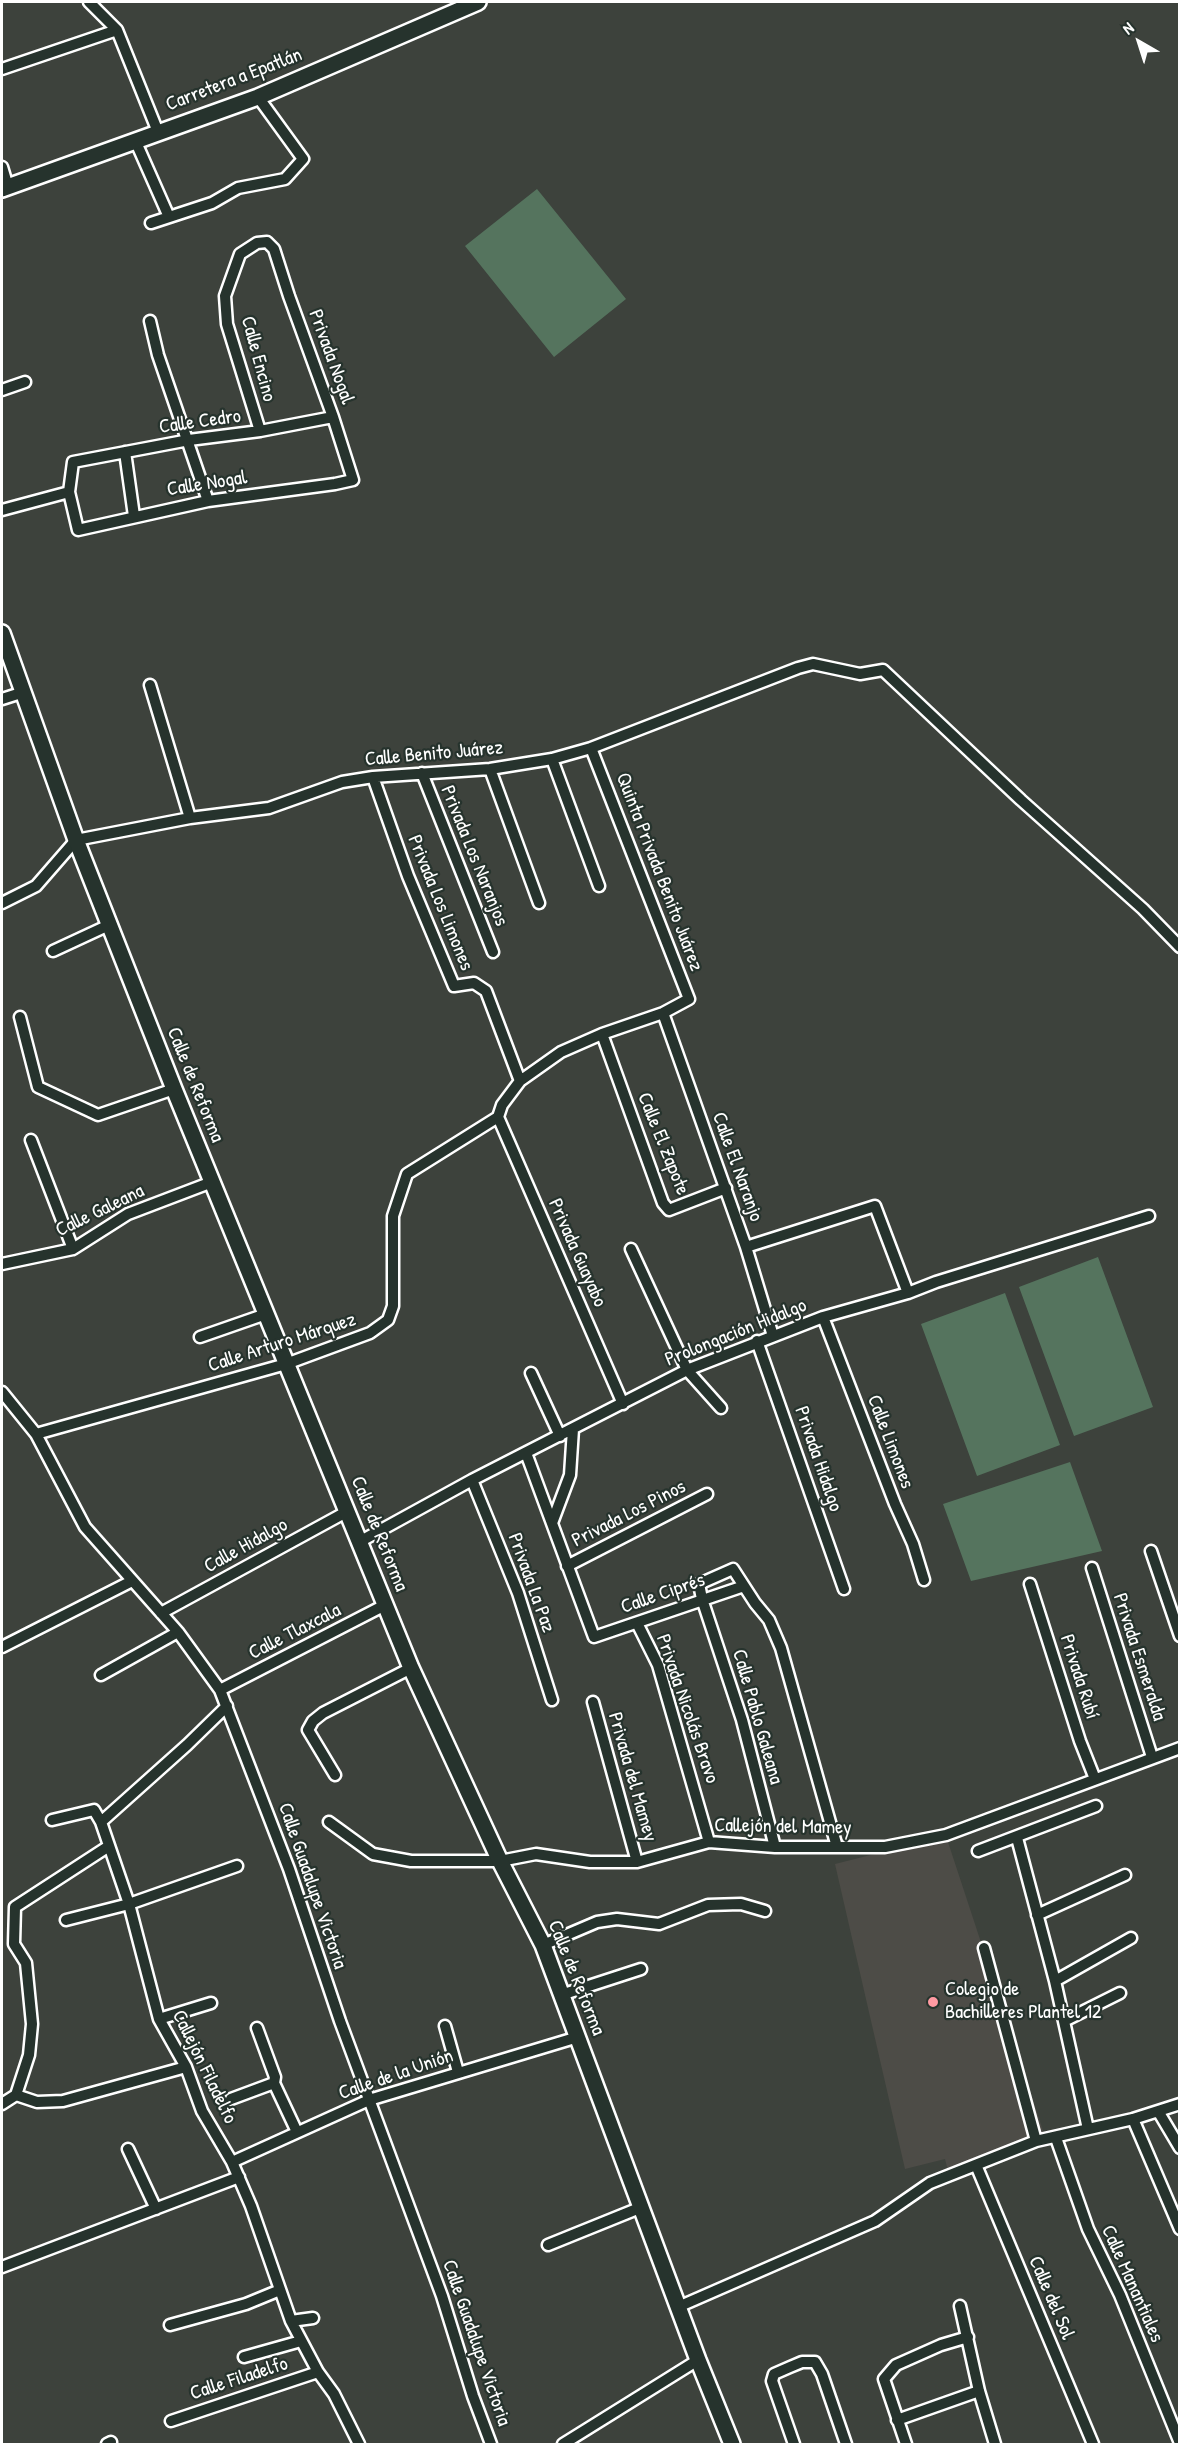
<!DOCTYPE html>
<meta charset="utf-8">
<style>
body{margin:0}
#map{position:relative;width:1181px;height:2446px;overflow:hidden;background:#3d423c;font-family:"Patrick Hand",sans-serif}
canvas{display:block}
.frame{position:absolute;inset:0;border:3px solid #fff;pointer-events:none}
.north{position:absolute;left:1109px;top:12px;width:60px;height:60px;-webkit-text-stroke:4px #26332d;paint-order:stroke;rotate:321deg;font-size:16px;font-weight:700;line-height:24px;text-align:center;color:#fff}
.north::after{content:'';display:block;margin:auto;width:21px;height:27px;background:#fff;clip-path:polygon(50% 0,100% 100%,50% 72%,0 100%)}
</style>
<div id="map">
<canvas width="1181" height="2446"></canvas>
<div class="frame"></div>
<div class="north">N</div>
</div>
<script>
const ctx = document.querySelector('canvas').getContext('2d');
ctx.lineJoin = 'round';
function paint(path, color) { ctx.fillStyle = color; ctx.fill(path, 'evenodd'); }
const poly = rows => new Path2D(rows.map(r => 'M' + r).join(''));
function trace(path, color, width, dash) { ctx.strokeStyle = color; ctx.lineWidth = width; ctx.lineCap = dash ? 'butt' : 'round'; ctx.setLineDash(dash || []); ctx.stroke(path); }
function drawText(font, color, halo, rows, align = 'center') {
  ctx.font = font + ' "Patrick Hand",sans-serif'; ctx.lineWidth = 4.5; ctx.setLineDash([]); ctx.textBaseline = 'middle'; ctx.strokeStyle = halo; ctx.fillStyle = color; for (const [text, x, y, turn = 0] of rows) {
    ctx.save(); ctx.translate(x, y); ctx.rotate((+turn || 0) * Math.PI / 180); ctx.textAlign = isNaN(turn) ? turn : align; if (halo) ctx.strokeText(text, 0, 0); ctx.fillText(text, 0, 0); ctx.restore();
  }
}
paint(poly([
 [946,1836,1046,2140,948,2171,945,2159,905,2169,835,1864]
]), '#4d4c47');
paint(poly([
 [537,189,626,299,554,357,465,246],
 [1098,1257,1153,1407,1074,1436,1019,1287],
 [1005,1293,1060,1445,977,1476,921,1324],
 [1070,1462,1102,1551,971,1581,943,1504]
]), '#55745e');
const street = poly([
 [89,2,117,30,158,132],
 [2,69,117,30],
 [135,140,169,217],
 [2,167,8,187],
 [151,223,212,203,238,188,285,179,303,159,258,97],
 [150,321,158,355,208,501],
 [2,390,25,382],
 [260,431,227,324,225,296,240,254,257,243,267,242,274,249,289,296,333,417,353,480,335,484,208,501,78,530,69,492,73,462,189,440,260,431,333,417],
 [125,452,134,516],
 [2,510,69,492],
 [150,685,190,818],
 [2,699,24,692],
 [552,759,599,886],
 [490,769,539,903],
 [422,773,493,952],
 [373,777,408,876,454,986,474,983,486,991,520,1081],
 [2,903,36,886,76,840,190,818,269,808,342,782,373,777,490,769,552,759,591,748,798,668,813,664,860,674,883,670,1021,800,1143,909,1180,947],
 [53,951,109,925],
 [663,1013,746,1247,773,1336],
 [20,1017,38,1087,98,1115,174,1089],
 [602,1034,663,1203,669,1210,726,1188],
 [498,1117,623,1404],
 [31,1140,73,1249],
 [746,1247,875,1206,908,1293],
 [631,1249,687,1370,721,1408],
 [2,1264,73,1249,128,1214,212,1182],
 [823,1317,895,1504,913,1544,924,1580],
 [200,1337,266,1314],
 [757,1341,844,1589],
 [531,1373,560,1436],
 [2,1392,36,1434,85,1527,178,1632,220,1690,289,1869,340,2021,442,2296,473,2396,491,2444],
 [36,1434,286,1364,370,1333,388,1320,393,1306,393,1216,407,1174,498,1117,502,1105,520,1081,561,1052,602,1034,663,1013,689,999,591,748],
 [526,1453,594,1637,744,1586],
 [472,1480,518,1593,552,1700],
 [552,1523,570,1475,573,1429],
 [361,1541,472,1480,687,1370,823,1317,908,1293,936,1282,1149,1216],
 [1151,1551,1180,1636],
 [567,1566,707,1494],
 [1092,1568,1152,1757],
 [1030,1584,1080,1741,1095,1779],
 [161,1613,348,1511],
 [637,1623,658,1665,709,1842],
 [2,1647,132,1581],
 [101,1675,178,1632],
 [220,1690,385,1605],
 [593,1702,637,1862],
 [335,1775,308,1730,313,1721,323,1713,411,1668],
 [52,1820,94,1810,101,1822,129,1904,159,2019,186,2067,202,2111,232,2162,251,2206,291,2321,318,2372,334,2394,359,2444],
 [101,1822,187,1745,227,1706],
 [329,1822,373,1854,411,1861,500,1861,536,1854,590,1862,637,1862,709,1842,775,1847,885,1847,946,1835,1180,1748],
 [1017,1838,1055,1981,1088,2129],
 [775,1847,742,1720,702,1599,699,1584,733,1569,755,1603,769,1620,781,1648,837,1847],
 [978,1851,1096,1806],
 [1037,1915,1125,1875],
 [66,1920,129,1904,237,1866],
 [543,1945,597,1922,617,1919,659,1924,708,1905,741,1904,765,1911],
 [984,1948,1036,2141],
 [1055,1981,1131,1938],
 [561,1995,641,1969],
 [159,2019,211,2003],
 [1064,2021,1120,1993],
 [445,2026,458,2072],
 [257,2028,275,2077,274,2083],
 [16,2095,29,2055,32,2024,26,1963,14,1944,15,1907,109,1846],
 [231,2099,274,2083,297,2132],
 [2,2104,16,2095,37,2102,63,2101,186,2067],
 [1158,2111,1180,2148],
 [1133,2119,1180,2229],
 [1056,2138,1088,2229,1120,2295,1180,2443],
 [128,2149,156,2209],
 [232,2162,369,2100,578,2037],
 [976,2165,1093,2444],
 [548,2245,642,2207],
 [2,2267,239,2177],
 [960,2306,979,2391,995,2444],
 [678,2307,875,2221,930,2183,1036,2141,1133,2119,1180,2104],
 [291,2321,313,2318],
 [170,2325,246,2304,280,2290],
 [244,2357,301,2341],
 [897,2420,979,2391],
 [171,2421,318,2372],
 [107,2444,111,2442],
 [563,2444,698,2360],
 [794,2444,772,2381,774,2374,790,2367,802,2362,815,2362,822,2374,846,2444],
 [906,2444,884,2379,896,2365,941,2345,968,2337]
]);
const secondary = poly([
 [2,189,258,97,478,2],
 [2,633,76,840,174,1089,411,1668,500,1861,543,1945,698,2360,732,2444]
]);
trace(street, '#fff', 15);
trace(secondary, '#fff', 20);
trace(street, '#26332d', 10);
trace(secondary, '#26332d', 15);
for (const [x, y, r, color] of [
 [933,2002,6,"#ff9aa2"]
]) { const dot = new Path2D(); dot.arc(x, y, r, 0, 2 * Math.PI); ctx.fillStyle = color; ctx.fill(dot); trace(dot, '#26332d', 2); }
drawText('20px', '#fff', '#26332d', [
 ["Carretera a Epatlán",234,80,-21],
 ["Privada Nogal",331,357,70],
 ["Calle Encino",258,359,75],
 ["Calle Cedro",200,422,-8],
 ["Calle Nogal",207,484,-9],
 ["Calle Benito Juárez",434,754,-5],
 ["Privada Los Naranjos",474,856,68],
 ["Quinta Privada Benito Juárez",659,872,69],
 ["Privada Los Limones",440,903,68],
 ["Calle de Reforma",195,1085,68],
 ["Calle El Zapote",663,1144,68],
 ["Calle El Naranjo",737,1167,70],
 ["Calle Galeana",100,1211,-26],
 ["Privada Guayabo",577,1253,66],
 ["Prolongación Hidalgo",736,1333,-22],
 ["Calle Arturo Márquez",282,1343,-18],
 ["Calle Limones",890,1442,69],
 ["Privada Hidalgo",818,1459,71],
 ["Privada Los Pinos",629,1514,-27],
 ["Calle de Reforma",379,1534,68],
 ["Calle Hidalgo",246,1546,-29],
 ["Privada La Paz",531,1583,70],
 ["Calle Ciprés",663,1594,-19],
 ["Calle Tlaxcala",295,1632,-27],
 ["Privada Esmeralda",1139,1657,72],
 ["Privada Rubí",1079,1677,72],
 ["Privada Nicolás Bravo",687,1709,71],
 ["Calle Pablo Galeana",757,1717,74],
 ["Privada del Mamey",632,1777,74],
 ["Callejón del Mamey",783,1827,1],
 ["Calle Guadalupe Victoria",312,1886,71],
 ["Calle de Reforma",576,1978,68],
 ["Callejón Filadelfo",204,2067,64],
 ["Calle de la Unión",396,2075,-19],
 ["Calle Manantiales",1132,2284,66],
 ["Calle del Sol",1051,2298,67],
 ["Calle Guadalupe Victoria",476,2343,71],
 ["Calle Filadelfo",239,2379,-18]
]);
drawText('20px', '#fff', '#26332d', [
 ["Colegio de",945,1990],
 ["Bachilleres Plantel 12",945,2013]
], 'left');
</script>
